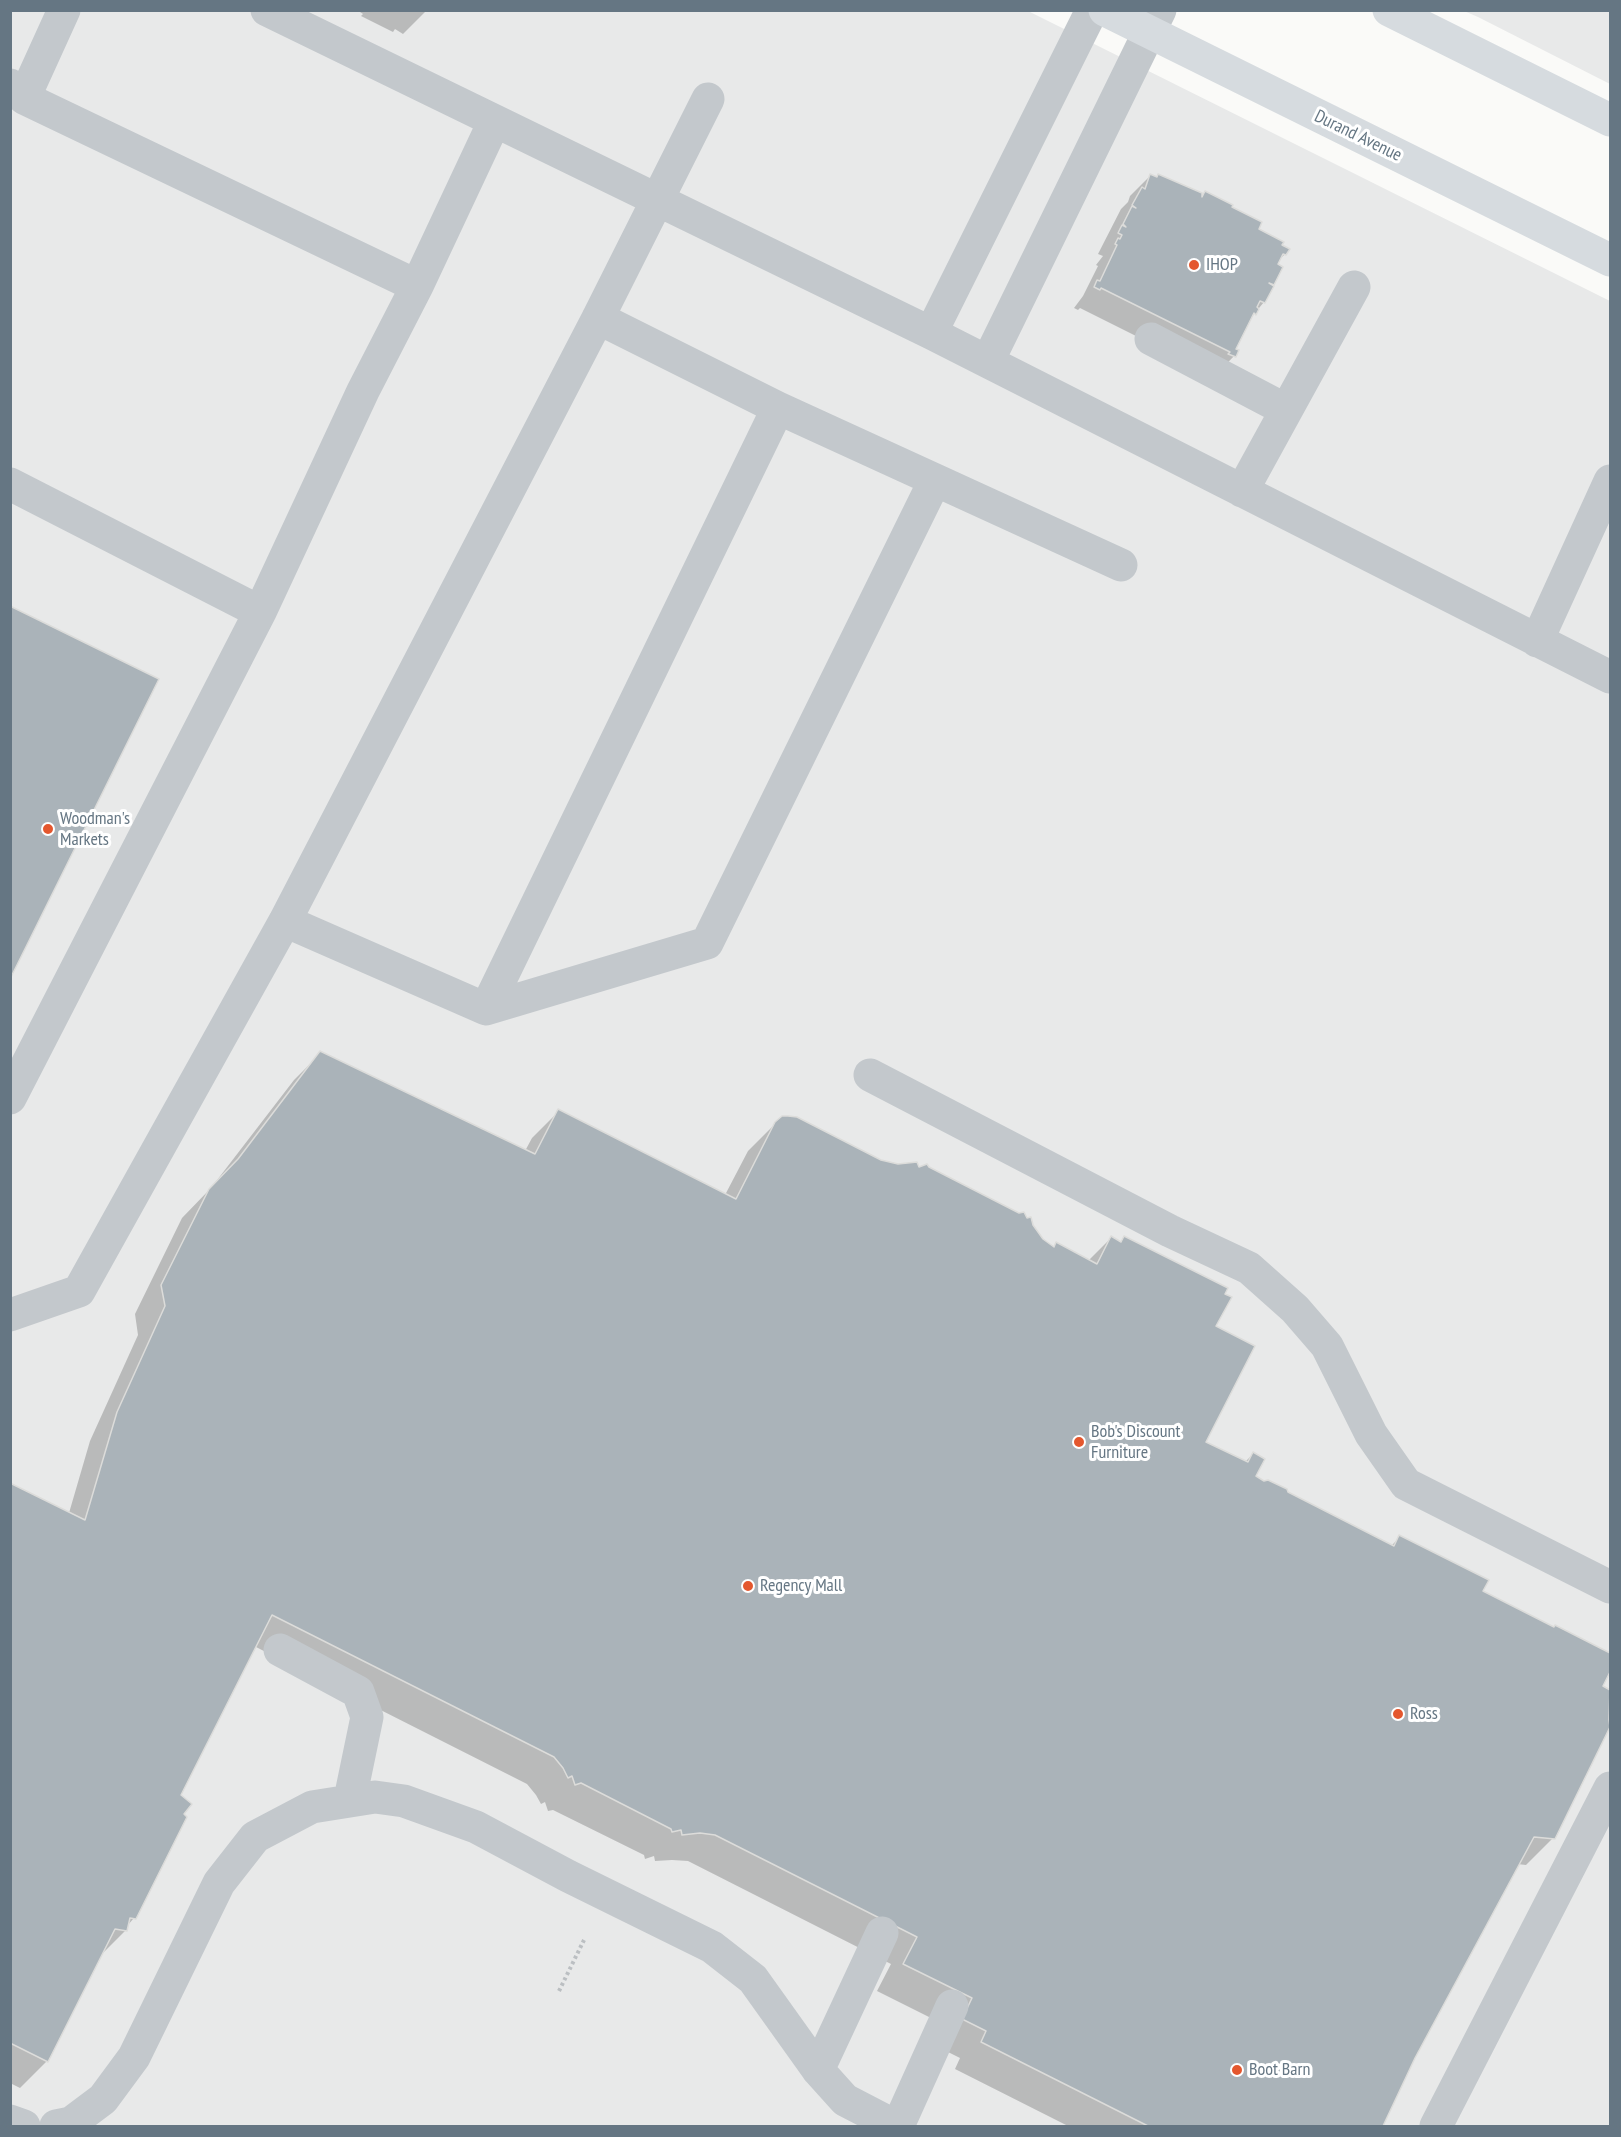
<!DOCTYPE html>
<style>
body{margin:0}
#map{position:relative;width:1621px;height:2137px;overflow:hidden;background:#fafaf8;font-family:"PT Sans Narrow",sans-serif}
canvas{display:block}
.frame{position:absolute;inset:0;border:12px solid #657683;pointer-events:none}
</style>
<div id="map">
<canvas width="1621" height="2137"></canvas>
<div class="frame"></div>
</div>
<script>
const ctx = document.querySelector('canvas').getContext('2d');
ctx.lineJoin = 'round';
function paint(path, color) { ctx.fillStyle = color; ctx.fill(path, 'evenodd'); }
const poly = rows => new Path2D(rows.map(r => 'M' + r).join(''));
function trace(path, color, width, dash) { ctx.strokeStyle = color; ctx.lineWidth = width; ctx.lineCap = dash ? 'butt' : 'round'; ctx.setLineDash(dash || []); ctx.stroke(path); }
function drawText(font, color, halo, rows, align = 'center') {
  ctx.font = font + ' "PT Sans Narrow",sans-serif'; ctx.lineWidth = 6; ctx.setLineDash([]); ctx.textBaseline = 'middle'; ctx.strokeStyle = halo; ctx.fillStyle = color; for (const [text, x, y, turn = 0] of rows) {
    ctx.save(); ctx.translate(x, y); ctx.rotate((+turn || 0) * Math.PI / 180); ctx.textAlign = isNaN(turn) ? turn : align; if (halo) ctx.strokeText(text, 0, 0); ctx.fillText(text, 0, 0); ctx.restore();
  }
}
paint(poly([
 [11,11,1028,11,1610,301,1610,2126,11,2126],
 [1464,11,1610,11,1610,84,1478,17]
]), '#e8e9e9');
paint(poly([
 [357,10,427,10,403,34,395,29,393,32,361,16,363,14],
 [1159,175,1203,195,1205,193,1280,245,1285,254,1278,261,1273,284,1264,302,1250,319,1234,350,1237,351,1234,356,1214,377,1210,373,1080,308,1078,310,1074,308,1083,296,1098,266,1096,265,1103,256,1098,254,1121,209,1128,202,1130,196,1150,176,1156,179],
 [321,1053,525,1151,532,1138,559,1111,725,1195,748,1151,776,1123,881,1161,918,1169,1032,1226,1042,1240,1053,1248,1057,1244,1088,1261,1111,1238,1120,1243,1125,1238,1214,1327,1204,1442,1245,1462,1253,1454,1254,1477,1391,1546,1400,1537,1481,1592,1553,1628,1555,1626,1610,1654,1610,1669,1601,1687,1610,1692,1610,1714,1607,1721,1610,1724,1553,1838,1526,1865,1517,1864,1414,2058,1381,2126,1068,2126,955,2069,960,2058,936,2046,947,2026,877,1991,891,1964,688,1861,672,1860,655,1861,654,1856,645,1859,644,1855,553,1810,548,1811,545,1802,541,1804,536,1795,527,1784,254,1646,179,1796,182,1814,134,1918,127,1926,126,1930,99,1957,47,2061,20,2088,10,2083,10,1485,69,1513,90,1441,138,1335,135,1314,182,1218,211,1188,294,1080]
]), '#0003');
const building = poly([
 [1150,174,1157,177,1158,174,1202,193,1202,197,1205,191,1233,205,1232,207,1262,222,1259,229,1284,242,1282,245,1290,249,1286,255,1283,254,1278,264,1283,267,1274,285,1269,283,1274,286,1265,303,1260,301,1257,307,1259,309,1256,315,1254,313,1236,349,1239,350,1236,357,1228,354,1230,352,1101,288,1100,290,1094,287,1097,280,1100,281,1117,245,1115,244,1118,238,1120,239,1122,235,1118,233,1122,225,1126,227,1123,224,1132,206,1136,208,1132,205,1142,187,1145,189,1150,174],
 [10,606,159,679,10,979,10,606],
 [320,1051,535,1154,558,1109,736,1199,775,1122,782,1116,788,1116,797,1117,881,1160,898,1164,917,1162,919,1167,927,1164,929,1167,1019,1213,1024,1212,1027,1218,1031,1217,1033,1225,1043,1239,1054,1247,1056,1242,1097,1264,1111,1236,1121,1242,1124,1236,1228,1288,1225,1294,1232,1297,1216,1326,1255,1346,1206,1442,1248,1462,1253,1452,1265,1459,1256,1476,1264,1481,1268,1480,1287,1489,1288,1492,1394,1546,1399,1535,1489,1580,1483,1591,1554,1627,1555,1625,1610,1653,1610,1672,1603,1686,1610,1690,1609,1720,1610,1727,1555,1839,1534,1837,1415,2058,1383,2126,1148,2126,981,2042,986,2031,962,2019,972,1998,903,1964,917,1937,715,1835,700,1833,682,1835,681,1830,672,1832,671,1829,581,1783,575,1785,572,1776,568,1778,563,1768,554,1757,272,1615,181,1795,192,1804,184,1814,187,1817,136,1919,130,1918,127,1931,115,1929,48,2062,10,2043,10,1483,85,1520,117,1412,165,1306,161,1285,209,1189,238,1159,320,1051]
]);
paint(building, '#aab3b9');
trace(building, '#dcdcda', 1.5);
trace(poly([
 [559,1991,584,1940]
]), '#bbbfc2', 4, [3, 3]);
trace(poly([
 [267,10,931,333,1610,677],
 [10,85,24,98,417,286],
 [24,98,64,10],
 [598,318,778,408,1121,565],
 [931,333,1092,10],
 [1151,339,1286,410],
 [988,361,1160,10],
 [10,484,260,612,363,391,417,286,494,122],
 [1242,491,1354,287],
 [1537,641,1610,481],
 [285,921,486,1009,707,943,935,480],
 [486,1009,778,408],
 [870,1075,1170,1231,1249,1268,1295,1309,1327,1346,1371,1434,1406,1484,1610,1587],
 [10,1098,260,612],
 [10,1315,79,1291,285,921,598,318,708,99],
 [280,1650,358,1692,367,1717,350,1799],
 [818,2070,882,1933],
 [10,2121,24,2126],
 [56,2126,71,2123,103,2099,134,2057,219,1883,255,1837,312,1807,375,1797,404,1801,476,1827,568,1876,712,1947,753,1979,818,2070,845,2100,895,2126],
 [898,2126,952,2006],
 [1436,2126,1610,1788]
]), '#c3c8cc', 33);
trace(poly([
 [1105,10,1610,260],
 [1389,10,1610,120]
]), '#d6dbdf', 33);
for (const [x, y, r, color] of [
 [1194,265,6,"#e4572e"],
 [48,829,6,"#e4572e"],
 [1079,1442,6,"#e4572e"],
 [748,1586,6,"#e4572e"],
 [1398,1714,6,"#e4572e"],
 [1237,2070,6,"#e4572e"]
]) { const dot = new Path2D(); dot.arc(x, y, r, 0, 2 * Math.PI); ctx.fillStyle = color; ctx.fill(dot); trace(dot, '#fff', 2); }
drawText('18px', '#657683', '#fff', [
 ["Durand Avenue",1358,136,26]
]);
drawText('18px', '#657683', '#fff', [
 ["IHOP",1206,265],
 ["Woodman's",60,819],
 ["Markets",60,840],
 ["Bob's Discount",1091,1432],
 ["Furniture",1091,1453],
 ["Regency Mall",760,1586],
 ["Ross",1410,1714],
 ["Boot Barn",1249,2070]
], 'left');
</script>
